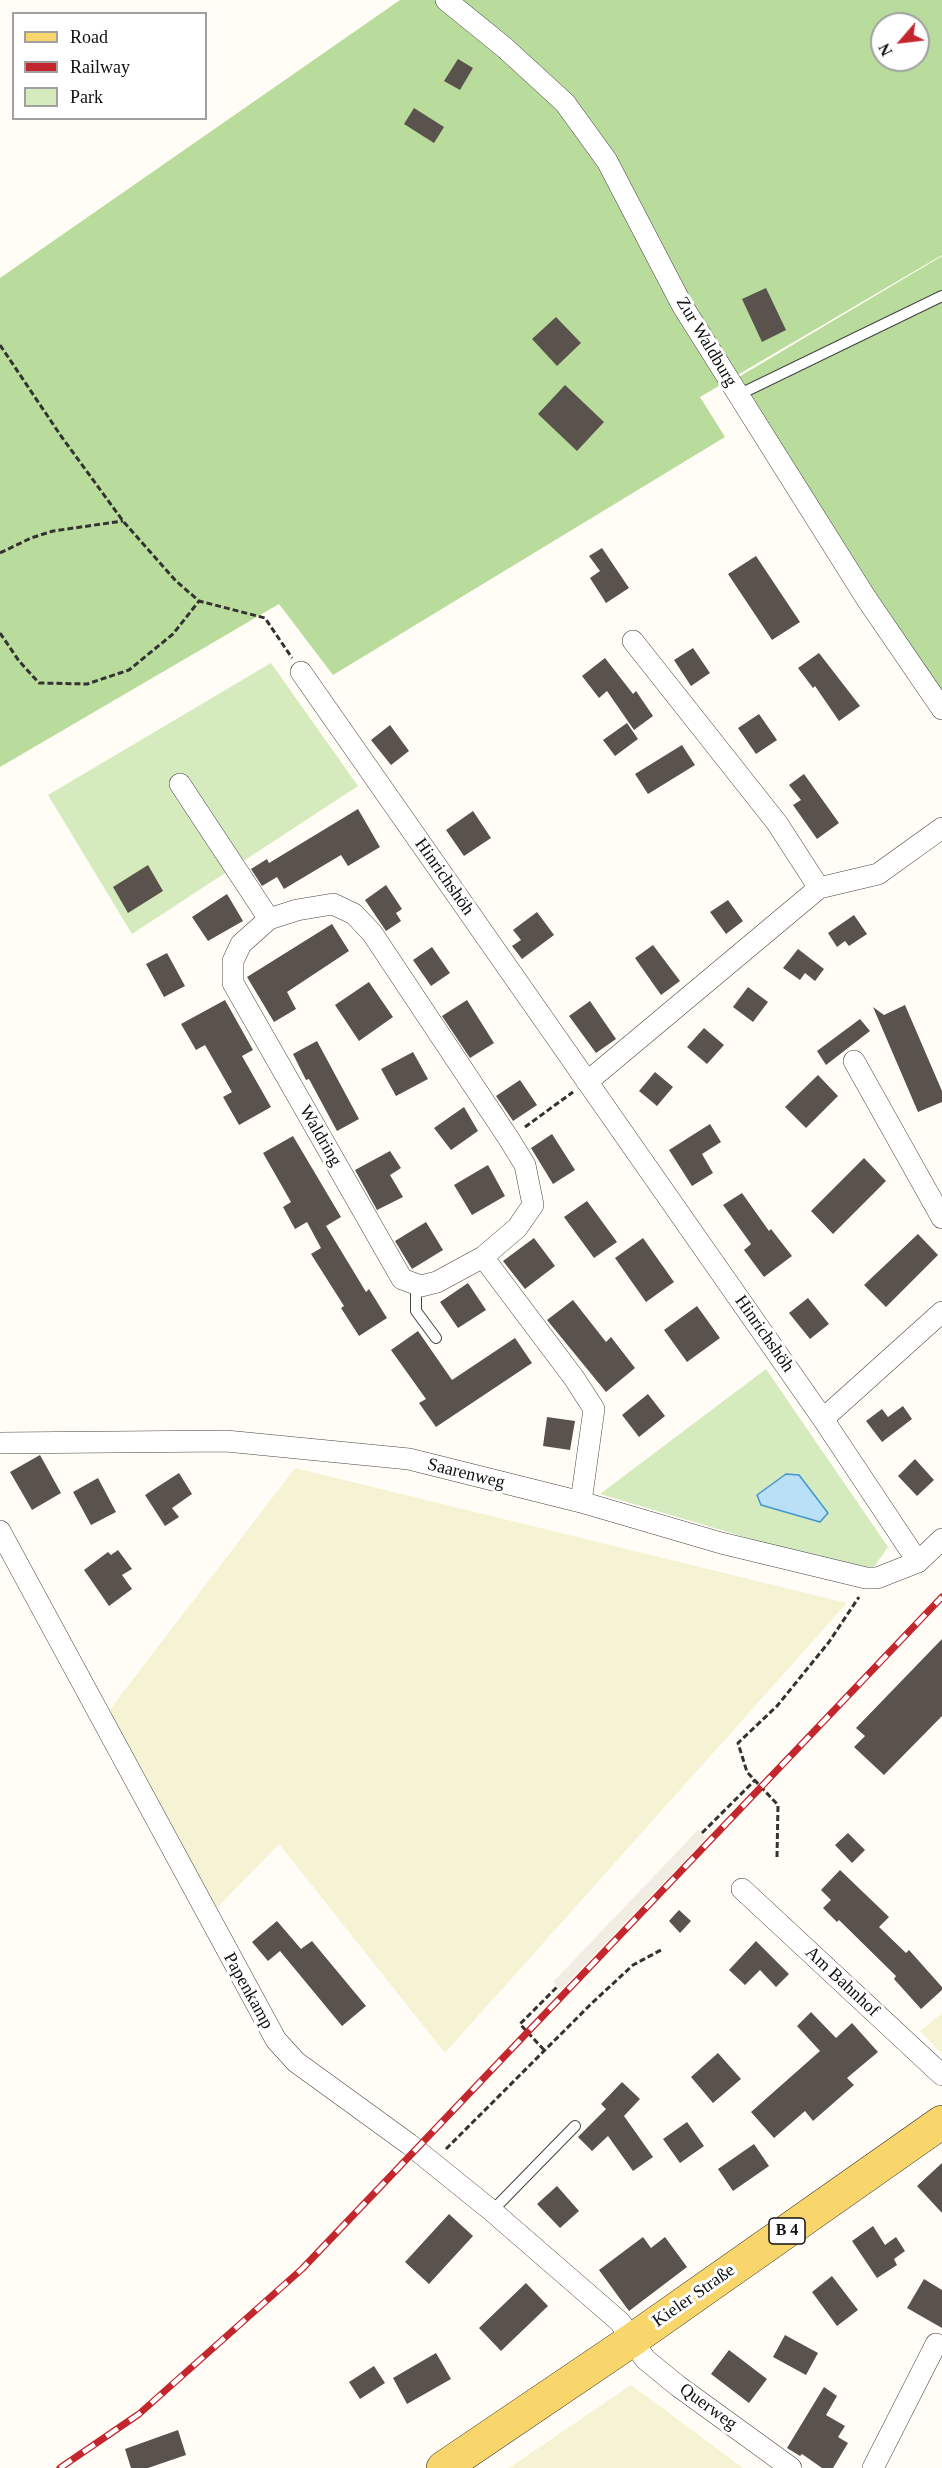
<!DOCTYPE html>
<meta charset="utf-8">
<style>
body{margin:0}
#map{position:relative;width:942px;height:2468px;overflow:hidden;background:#fffdf5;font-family:Georgia,serif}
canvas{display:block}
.legend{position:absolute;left:12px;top:12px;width:195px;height:108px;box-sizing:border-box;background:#fff;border:2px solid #a0a0a0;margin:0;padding:8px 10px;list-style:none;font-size:18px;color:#111}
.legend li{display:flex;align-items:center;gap:12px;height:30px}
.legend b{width:30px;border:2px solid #a0a0a0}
.north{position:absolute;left:870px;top:12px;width:60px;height:60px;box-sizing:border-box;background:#fff;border:2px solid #a0a0a0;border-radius:50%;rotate:242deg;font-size:16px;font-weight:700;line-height:24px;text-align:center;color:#111}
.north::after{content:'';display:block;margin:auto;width:21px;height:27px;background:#c4262e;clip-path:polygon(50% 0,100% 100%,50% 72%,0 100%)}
</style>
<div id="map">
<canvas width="942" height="2468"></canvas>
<ul class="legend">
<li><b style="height:8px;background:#f9d66b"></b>Road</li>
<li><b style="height:8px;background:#c4262e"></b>Railway</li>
<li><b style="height:16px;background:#d5ebbd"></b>Park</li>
</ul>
<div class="north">N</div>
</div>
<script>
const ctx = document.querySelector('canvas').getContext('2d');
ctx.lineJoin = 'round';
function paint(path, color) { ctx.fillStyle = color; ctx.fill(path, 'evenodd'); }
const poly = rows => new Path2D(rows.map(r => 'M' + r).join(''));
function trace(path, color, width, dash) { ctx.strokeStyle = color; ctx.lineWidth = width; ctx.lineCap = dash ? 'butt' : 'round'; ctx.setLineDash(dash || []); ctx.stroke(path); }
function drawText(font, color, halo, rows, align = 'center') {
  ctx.font = font + ' Georgia,serif'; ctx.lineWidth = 6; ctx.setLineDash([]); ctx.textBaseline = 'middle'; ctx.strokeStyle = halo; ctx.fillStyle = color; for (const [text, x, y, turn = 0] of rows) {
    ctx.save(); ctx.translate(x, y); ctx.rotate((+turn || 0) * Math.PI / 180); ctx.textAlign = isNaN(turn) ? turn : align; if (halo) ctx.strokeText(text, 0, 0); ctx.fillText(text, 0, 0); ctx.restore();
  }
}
paint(poly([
 [295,1468,847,1603,445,2053,279,1844,217,1908,104,1717],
 [942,2013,942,2054,920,2031],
 [631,2385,743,2468,509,2468]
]), '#f6f3d4');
paint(poly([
 [271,663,358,786,132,934,48,795],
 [766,1369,888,1547,869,1574,600,1494]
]), '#d5ebbd');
paint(poly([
 [400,0,942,0,942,255,700,397,725,437,333,675,279,604,0,767,0,278],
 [882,24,918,24,918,60,882,60],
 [942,256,942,696,737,378]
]), '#b9dc9c');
paint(poly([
 [698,1830,706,1838,561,1990,553,1982]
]), '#f1ede2');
const water = poly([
 [786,1474,799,1475,828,1513,820,1522,761,1505,757,1495,786,1474]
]);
paint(water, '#b9e0f7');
trace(water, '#3f96cf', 1.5);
paint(poly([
 [458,59,473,68,460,90,444,81],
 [414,108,444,127,434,143,404,124],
 [766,288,786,330,762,342,742,299],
 [556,317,581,343,557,366,532,339],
 [565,385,604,422,577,451,538,414],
 [602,548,629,588,606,603,590,578,600,571,589,556],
 [756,556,800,622,772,640,728,574],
 [693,648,710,673,691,686,674,660],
 [819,653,860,706,839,721,815,686,813,688,798,668],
 [605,658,633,694,636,691,653,716,634,730,607,691,599,698,582,676],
 [759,714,777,740,756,754,738,728],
 [627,723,638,739,615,756,603,740],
 [390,725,409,751,391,765,371,740],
 [682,745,695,765,648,794,635,774],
 [804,774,839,823,817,839,793,805,801,800,789,785],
 [358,809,380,847,348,866,341,855,284,889,277,877,262,886,251,869,267,859,269,863],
 [473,811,491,838,464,856,446,830],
 [148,865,163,891,128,913,113,887],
 [386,885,402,909,396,913,401,921,386,931,365,900],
 [227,894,243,921,208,941,192,917],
 [728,900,743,921,726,934,710,912],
 [537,912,554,935,522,959,512,946,521,940,513,930],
 [854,915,867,934,849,946,845,941,837,947,828,933],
 [332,924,349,951,287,992,296,1009,274,1022,247,977],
 [653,945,680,981,661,995,635,958],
 [432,947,450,973,431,986,413,960],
 [798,949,824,969,815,981,805,973,800,980,783,968],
 [167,953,185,986,164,997,146,964],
 [369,982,393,1017,359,1041,335,1005],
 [748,987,768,1002,753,1022,733,1007],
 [225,1000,253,1050,242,1056,271,1107,239,1125,223,1097,232,1092,205,1045,196,1050,181,1024],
 [467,1000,494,1043,470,1058,442,1016],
 [590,1001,616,1039,596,1053,569,1016],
 [905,1005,942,1091,942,1102,918,1112,873,1007,884,1015],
 [860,1019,870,1031,826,1065,817,1051],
 [704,1028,724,1045,707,1064,687,1047],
 [317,1041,359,1119,337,1131,309,1079,306,1080,293,1054],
 [413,1052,428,1079,396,1096,381,1069],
 [655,1072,673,1087,657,1106,639,1091],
 [818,1075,838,1096,806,1128,785,1107],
 [520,1080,537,1105,513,1121,496,1096],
 [464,1107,478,1131,451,1150,434,1128],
 [710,1124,721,1142,702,1154,713,1173,692,1186,669,1150],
 [552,1134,575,1170,553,1184,531,1148],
 [293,1136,341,1217,326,1226,366,1292,369,1289,387,1318,359,1336,341,1308,344,1306,311,1254,321,1248,307,1222,295,1229,283,1207,291,1202,263,1153],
 [390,1151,401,1168,390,1175,403,1197,377,1210,355,1170],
 [864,1158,886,1181,833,1234,811,1211],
 [488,1165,505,1196,472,1215,454,1185],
 [742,1193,769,1231,771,1229,792,1256,764,1277,744,1250,751,1244,723,1205],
 [587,1201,617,1242,594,1258,564,1217],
 [426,1222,443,1250,412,1269,395,1241],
 [918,1234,938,1255,886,1307,864,1285],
 [534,1238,555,1266,525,1289,503,1261],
 [643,1238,674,1282,646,1302,615,1258],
 [468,1283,486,1310,458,1328,440,1302],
 [808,1298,829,1324,810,1339,789,1313],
 [573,1300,606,1342,611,1337,635,1368,606,1392,547,1320],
 [697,1306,720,1338,687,1362,664,1330],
 [418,1331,452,1380,515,1338,532,1363,436,1427,419,1403,426,1399,391,1350],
 [648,1394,665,1416,639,1437,622,1415],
 [903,1406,912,1419,882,1442,866,1421,882,1409,888,1417],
 [547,1417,575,1421,570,1450,543,1446],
 [40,1455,61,1493,32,1510,10,1472],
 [915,1459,934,1480,917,1496,898,1476],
 [179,1473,192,1494,172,1508,179,1517,165,1526,145,1495],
 [98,1478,116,1512,91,1525,73,1492],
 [118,1550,132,1569,122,1575,132,1589,109,1606,84,1570,108,1552,111,1555],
 [942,1639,942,1716,884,1775,854,1747,865,1736,856,1728],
 [848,1833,865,1850,852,1863,835,1845],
 [840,1870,889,1917,879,1927,906,1953,909,1950,942,1987,942,1990,921,2009,894,1979,896,1976,839,1920,837,1922,823,1908,831,1900,821,1890],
 [679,1910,691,1921,680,1933,669,1921],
 [277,1921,301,1949,312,1941,366,2006,342,2026,280,1951,268,1961,252,1942],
 [756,1941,789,1974,776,1987,760,1970,745,1985,729,1970],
 [811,2012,836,2038,852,2023,878,2052,847,2078,854,2085,813,2121,805,2111,774,2138,751,2112,820,2051,797,2026],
 [718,2053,741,2079,713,2103,691,2077],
 [622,2082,640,2099,624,2116,653,2157,633,2171,608,2136,592,2151,578,2137,606,2109,601,2104],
 [687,2122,704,2146,680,2163,663,2139],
 [754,2144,769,2166,733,2191,718,2169],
 [942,2163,942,2213,917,2186],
 [557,2186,579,2211,560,2228,537,2204],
 [449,2214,473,2236,429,2284,405,2262],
 [873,2226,885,2245,896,2237,905,2251,894,2259,897,2265,877,2278,852,2241],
 [643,2237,651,2248,665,2237,687,2267,629,2311,599,2270],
 [832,2276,858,2310,837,2326,812,2292],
 [924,2279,942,2290,942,2328,907,2308],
 [526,2283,548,2306,501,2351,479,2328],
 [785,2335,818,2353,806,2375,773,2357],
 [729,2350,767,2379,749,2403,711,2374],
 [436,2353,451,2379,407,2404,393,2378],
 [374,2366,385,2383,360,2399,349,2382],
 [824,2387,837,2396,826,2415,845,2426,838,2437,848,2443,833,2468,822,2468,802,2454,800,2456,787,2448],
 [178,2430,186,2455,148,2468,131,2468,125,2449]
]), '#5a524d');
const lane = poly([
 [738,395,942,296],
 [416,1284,416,1311,436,1338],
 [492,2211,575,2126]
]);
const street = poly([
 [446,0,505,48,565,103,607,161,682,305,866,598,942,709],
 [633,641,777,823,819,888],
 [301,672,823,1419,918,1562],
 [180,784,269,919],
 [854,1061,942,1218],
 [587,1082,819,888,878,874,942,828],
 [483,1257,517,1228,533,1205,525,1165,509,1139,372,933,354,914,333,904,297,910,269,919,241,944,233,961,233,983,402,1279,421,1286,437,1282,483,1257,574,1378,594,1409,581,1502],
 [823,1419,942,1312],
 [0,1443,226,1441,409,1459,581,1502,721,1543,866,1578,877,1578,918,1562,942,1539],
 [0,1531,276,2040,296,2062,409,2144,492,2211,620,2322,645,2359,678,2386,791,2468],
 [742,1889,942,2075],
 [873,2468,936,2344]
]);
const primary = poly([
 [443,2468,632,2340,942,2122]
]);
trace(lane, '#444', 12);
trace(street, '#444', 22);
trace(primary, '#222', 34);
trace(poly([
 [0,345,61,436,123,521,176,581,199,601,265,618,292,658],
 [0,553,31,538,53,531,123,521],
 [0,633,19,661,39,683,87,684,129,670,173,634,199,601],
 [525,1127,573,1092],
 [702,1833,755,1780],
 [777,1857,778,1805,747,1772,738,1743,777,1706,829,1642,859,1597],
 [544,2050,520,2024,558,1986],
 [446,2149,591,2004,633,1965,661,1950]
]), '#333', 3, [6, 3]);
trace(lane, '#fff', 10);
trace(street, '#fff', 21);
trace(primary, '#f9d66b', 33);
const rail = poly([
 [60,2468,139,2414,302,2269,942,1597]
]);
trace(rail, '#c4262e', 7);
trace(rail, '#fff', 4.5, [14]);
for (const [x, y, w] of [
 [787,2231,36]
]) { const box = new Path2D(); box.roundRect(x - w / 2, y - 13, w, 26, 4.5); ctx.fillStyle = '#fff'; ctx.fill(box); trace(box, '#111', 1.5); }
drawText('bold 16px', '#111', null, [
 ["B 4",787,2231]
]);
drawText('18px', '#111', '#fff', [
 ["Zur Waldburg",706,342,59],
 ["Hinrichshöh",444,877,55],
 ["Waldring",320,1136,60],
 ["Hinrichshöh",764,1334,55],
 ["Saarenweg",466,1474,14],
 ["Am Bahnhof",842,1982,43],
 ["Papenkamp",248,1991,61],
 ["Kieler Straße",694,2296,-35],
 ["Querweg",708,2407,36]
]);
</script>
